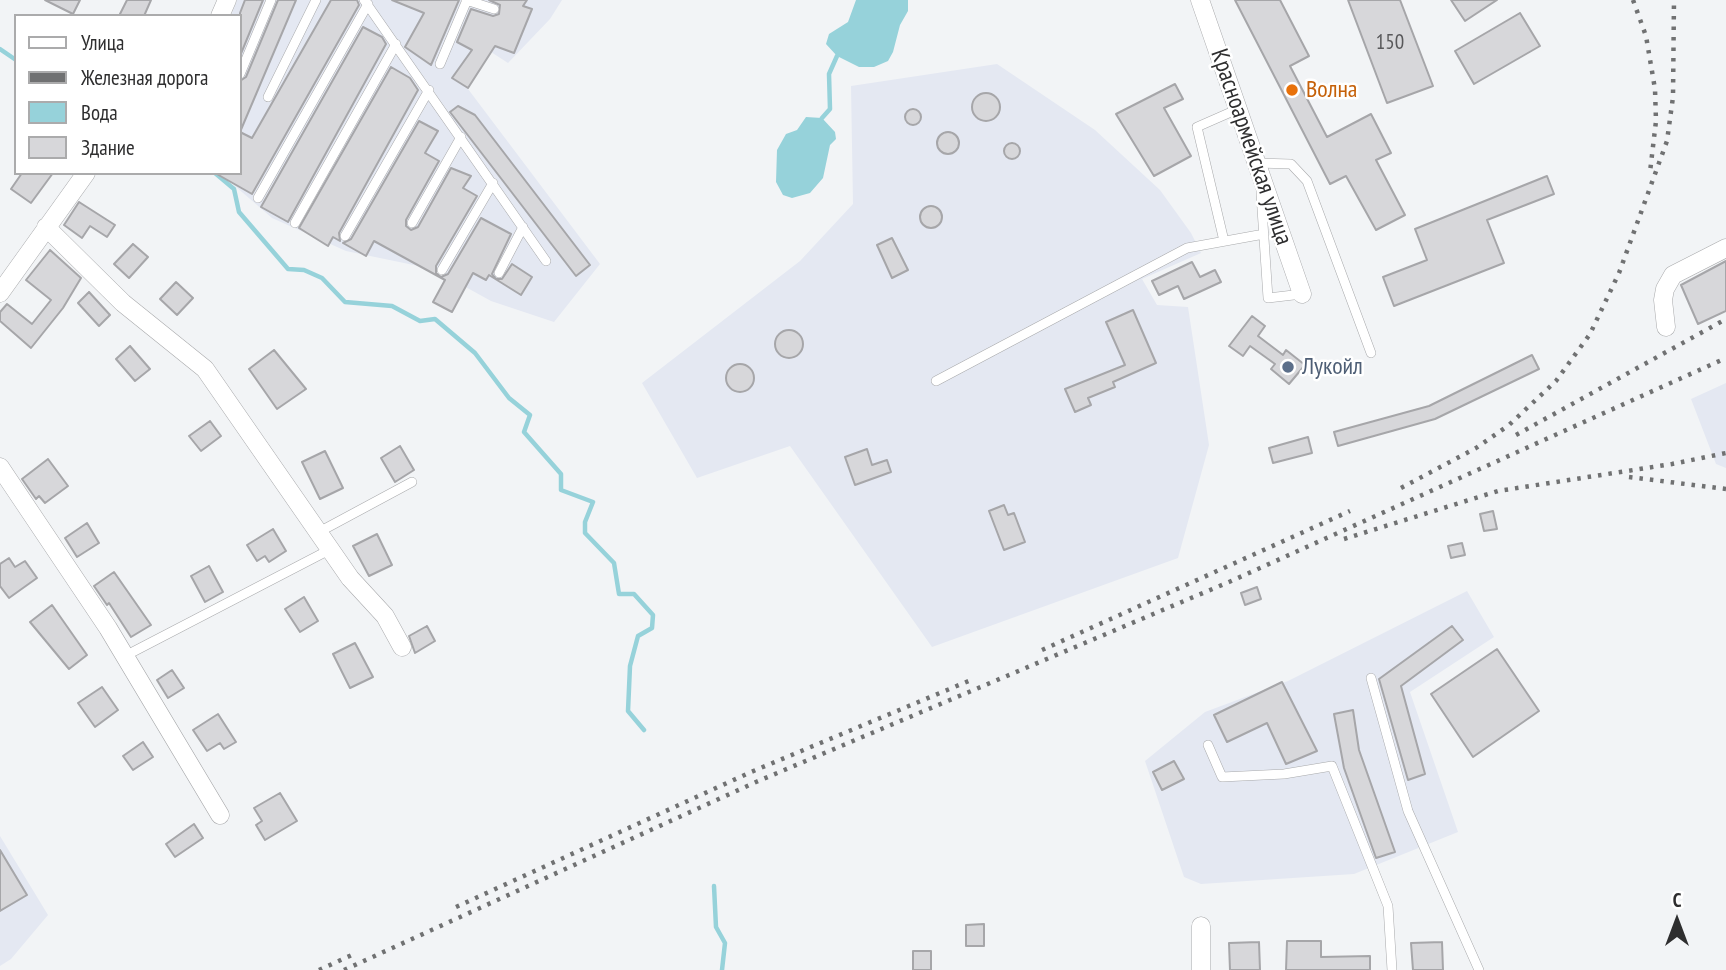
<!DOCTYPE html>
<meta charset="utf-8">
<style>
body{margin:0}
#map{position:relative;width:1726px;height:970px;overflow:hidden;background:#f2f4f6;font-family:"PT Sans Narrow",sans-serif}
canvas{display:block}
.legend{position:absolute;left:14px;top:14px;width:228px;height:161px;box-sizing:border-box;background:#fff;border:2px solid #ababac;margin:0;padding:9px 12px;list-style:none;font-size:21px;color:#2e2e2f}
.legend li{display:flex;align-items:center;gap:14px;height:35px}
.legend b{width:35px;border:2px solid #ababac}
.north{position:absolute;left:1642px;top:886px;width:70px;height:70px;-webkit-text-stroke:5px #fff;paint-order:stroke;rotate:0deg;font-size:19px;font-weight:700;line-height:28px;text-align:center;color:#2e2e2f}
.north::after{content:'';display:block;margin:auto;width:24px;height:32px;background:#2e2e2f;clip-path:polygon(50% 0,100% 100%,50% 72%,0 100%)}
</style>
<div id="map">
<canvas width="1726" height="970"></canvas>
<ul class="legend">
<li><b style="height:9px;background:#fff"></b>Улица</li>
<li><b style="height:9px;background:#707172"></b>Железная дорога</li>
<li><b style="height:19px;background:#96d2da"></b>Вода</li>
<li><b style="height:19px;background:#d7d7da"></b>Здание</li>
</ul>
<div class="north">С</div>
</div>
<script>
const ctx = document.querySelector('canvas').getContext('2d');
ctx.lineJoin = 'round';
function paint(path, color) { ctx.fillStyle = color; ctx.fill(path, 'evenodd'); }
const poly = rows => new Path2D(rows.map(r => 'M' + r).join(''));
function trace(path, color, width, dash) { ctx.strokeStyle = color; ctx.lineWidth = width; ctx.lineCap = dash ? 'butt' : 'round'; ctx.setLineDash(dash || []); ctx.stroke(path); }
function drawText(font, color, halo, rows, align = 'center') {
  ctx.font = font + ' "PT Sans Narrow",sans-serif'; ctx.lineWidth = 5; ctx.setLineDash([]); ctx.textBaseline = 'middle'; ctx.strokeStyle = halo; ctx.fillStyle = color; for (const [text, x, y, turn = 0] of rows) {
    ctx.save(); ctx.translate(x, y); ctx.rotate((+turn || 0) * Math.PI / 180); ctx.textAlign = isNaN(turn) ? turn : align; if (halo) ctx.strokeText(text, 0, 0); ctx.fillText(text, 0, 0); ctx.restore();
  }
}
paint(poly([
 [237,0,562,0,550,19,508,63,491,52,465,85,600,264,554,322,491,301,433,269,346,251,272,218,220,173,240,173,240,16,231,16],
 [997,64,1095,130,1160,190,1191,233,1201,253,1142,279,1157,305,1188,307,1209,445,1178,558,932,647,790,446,697,478,642,383,800,261,853,204,851,86],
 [1726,383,1726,468,1716,464,1691,399],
 [1467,591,1494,637,1410,692,1458,832,1354,874,1201,884,1184,877,1145,761,1205,712,1288,681],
 [0,836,48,915,11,959,0,966]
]), '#e4e8f2');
paint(poly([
 [856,0,908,0,908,11,900,25,893,52,888,61,874,67,859,67,837,56,826,44,829,34,848,22],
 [806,117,822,118,835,132,836,139,830,145,823,178,810,193,792,198,783,195,776,182,777,150,786,134,797,130]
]), '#96d2da');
trace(poly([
 [0,49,16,60],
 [822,118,830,109,829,74,837,56],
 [215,173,234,189,239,212,288,269,304,270,322,278,345,302,392,306,420,321,435,319,475,353,509,398,530,415,524,432,561,474,561,490,593,502,585,522,585,533,614,563,619,594,634,594,653,615,652,628,638,636,630,666,628,711,644,730],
 [714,886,716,927,725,943,722,970]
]), '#96d2da', 4.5);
const building = poly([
 [45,0,80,0,73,14,45,0],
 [127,0,151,0,144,16,119,16,127,0],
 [245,0,263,0,240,56,240,13,245,0],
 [278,0,296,0,240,132,240,81,246,77,278,0],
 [331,0,357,0,359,5,252,194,215,173,240,173,240,132,252,138,331,0],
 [392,0,459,0,431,65,405,47,424,13,392,0],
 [489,0,527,0,523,6,532,9,514,53,495,46,468,88,452,78,472,50,457,42,471,9,493,16,499,14,500,5,489,0],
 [1235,0,1280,0,1309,56,1290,66,1327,137,1371,114,1391,153,1376,160,1405,215,1376,230,1346,176,1330,184,1235,0],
 [1348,0,1400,0,1433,86,1387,103,1348,0],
 [1451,0,1497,0,1465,21,1451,0],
 [1520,13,1540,46,1474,84,1455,51,1520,13],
 [363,27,382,37,386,44,288,222,261,207,363,27],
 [391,67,410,78,418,90,339,233,340,241,333,237,328,246,299,228,391,67],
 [1175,84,1183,99,1164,108,1191,156,1154,176,1116,114,1175,84],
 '972 107a14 14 0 1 1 28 0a14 14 0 1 1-28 0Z',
 [458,106,475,115,590,265,576,276,450,112,458,106],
 '905 117a8 8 0 1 1 16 0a8 8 0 1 1-16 0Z',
 [419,121,438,131,425,153,439,161,406,220,406,226,411,230,418,227,451,168,471,176,463,188,477,196,436,266,436,273,441,277,448,274,481,218,511,234,492,274,496,279,502,279,512,264,532,277,521,295,489,275,486,280,473,273,452,312,433,302,445,280,374,241,366,256,343,243,351,239,419,121],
 '937 143a11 11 0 1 1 22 0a11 11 0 1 1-22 0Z',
 '1004 151a8 8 0 1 1 16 0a8 8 0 1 1-16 0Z',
 [22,173,53,173,31,203,11,189,22,173],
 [1547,176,1554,194,1487,220,1504,263,1394,306,1383,277,1427,260,1415,229,1547,176],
 [79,202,115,225,107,237,90,226,82,238,64,225,79,202],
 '920 217a11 11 0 1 1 22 0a11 11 0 1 1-22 0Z',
 [892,238,908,270,892,278,877,245,892,238],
 [133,244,148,257,129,278,114,264,133,244],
 [50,250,81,278,63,308,31,348,0,321,0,312,7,304,32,324,51,300,26,280,50,250],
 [1726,261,1726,311,1698,324,1681,285,1726,261],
 [1192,262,1200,277,1215,270,1221,282,1184,299,1178,286,1159,295,1152,281,1192,262],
 [176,282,193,298,177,315,160,299,176,282],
 [89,292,110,315,99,326,78,303,89,292],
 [1133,310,1156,363,1113,382,1115,387,1088,398,1091,405,1075,412,1065,389,1125,365,1106,322,1133,310],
 [1252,316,1265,326,1258,336,1283,355,1286,350,1305,365,1289,384,1271,369,1275,364,1250,346,1243,356,1229,346,1252,316],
 '775 344a14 14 0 1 1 28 0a14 14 0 1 1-28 0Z',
 [130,346,150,369,135,381,116,359,130,346],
 [274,350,306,389,277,409,249,369,274,350],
 [1532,355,1539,369,1435,419,1338,446,1334,432,1429,406,1532,355],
 '726 378a14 14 0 1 1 28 0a14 14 0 1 1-28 0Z',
 [210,421,221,436,201,451,189,436,210,421],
 [1308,437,1312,453,1273,463,1269,448,1308,437],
 [400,446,414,470,395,482,381,458,400,446],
 [867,449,872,465,887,460,891,472,855,485,845,457,867,449],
 [325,451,343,488,320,499,302,462,325,451],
 [48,459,68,486,45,503,39,496,36,499,22,479,48,459],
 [1004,505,1008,515,1014,513,1025,542,1004,550,989,511,1004,505],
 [1493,511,1497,529,1484,531,1480,514,1493,511],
 [87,523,99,543,77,557,65,538,87,523],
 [273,529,286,551,269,562,265,556,257,561,247,545,273,529],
 [377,534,392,565,369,576,353,546,377,534],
 [1462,543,1465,555,1451,558,1448,546,1462,543],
 [9,558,15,567,25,561,37,578,9,598,0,586,0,564,9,558],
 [209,566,223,592,205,602,191,576,209,566],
 [114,572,151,625,131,637,109,603,107,605,94,586,114,572],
 [1257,587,1261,599,1245,605,1241,593,1257,587],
 [304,597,318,621,300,632,285,609,304,597],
 [52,605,87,655,69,669,30,622,52,605],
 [427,626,435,641,415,653,409,636,427,626],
 [1452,626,1463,640,1401,686,1425,774,1408,780,1379,679,1452,626],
 [355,643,373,677,350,688,333,654,355,643],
 [1497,649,1539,711,1473,757,1431,694,1497,649],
 [172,670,184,688,168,698,157,680,172,670],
 [1282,682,1317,751,1286,764,1267,723,1227,742,1214,715,1282,682],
 [102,687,118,710,95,727,78,703,102,687],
 [1353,710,1359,750,1395,852,1376,858,1344,768,1334,714,1353,710],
 [218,714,236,742,224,749,220,743,207,751,193,730,218,714],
 [143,742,153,757,133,770,123,756,143,742],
 [1174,761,1184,779,1162,790,1153,772,1174,761],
 [280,793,297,821,265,840,256,825,262,821,254,808,280,793],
 [194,824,203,838,175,857,166,844,194,824],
 [0,850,27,895,0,911,0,850],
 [984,924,984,946,966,946,966,925,984,924],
 [1287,941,1321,941,1321,957,1370,956,1370,970,1286,970,1287,941],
 [1259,942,1260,970,1230,970,1229,943,1259,942],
 [1442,942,1443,970,1413,970,1411,943,1442,942],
 [913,951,931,951,931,970,913,970,913,951]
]);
paint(building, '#d7d7da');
trace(building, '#a6a6a9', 2);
const lane = poly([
 [364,0,546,261],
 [466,0,494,9],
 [440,64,467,0],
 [240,74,271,0],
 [268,97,316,0],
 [1257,163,1291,164,1307,181,1371,353],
 [1261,194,1268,298,1302,294],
 [258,198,368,4],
 [295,223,396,44],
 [412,223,461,137],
 [345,236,429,90],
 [1224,241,1197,127,1238,109],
 [442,270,493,183],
 [499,273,523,227],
 [936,381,1187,248,1264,234],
 [319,532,412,482],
 [125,656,331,549],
 [1371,678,1408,811,1479,970],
 [1208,745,1222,777,1284,774,1332,766,1388,906,1392,970]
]);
const street = poly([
 [1200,0,1302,294],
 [220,16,227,0],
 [46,227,123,303,205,369,350,578,385,616,402,647],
 [0,293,86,173],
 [1666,327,1663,300,1665,289,1673,275,1726,248],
 [0,467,108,628,220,815],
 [1201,926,1201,970]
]);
trace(lane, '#a8a9ab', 10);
trace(street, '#a8a9ab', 19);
trace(lane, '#fff', 9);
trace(street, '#fff', 18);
trace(poly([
 [1633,0,1646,36,1655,89,1656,121,1650,172],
 [1516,435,1726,319],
 [1629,477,1726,489],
 [1401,488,1476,448,1509,425,1556,381,1590,334,1619,273,1667,141,1673,97,1674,0],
 [1344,539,1498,491,1672,464,1726,453],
 [1042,650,1350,511],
 [456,907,751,772,971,680],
 [319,970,354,954],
 [344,970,756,782,1229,582,1726,358]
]), '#707172', 4.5, [3.5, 7]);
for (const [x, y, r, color] of [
 [1292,90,7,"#e8710a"],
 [1288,367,7,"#5c6f8a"]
]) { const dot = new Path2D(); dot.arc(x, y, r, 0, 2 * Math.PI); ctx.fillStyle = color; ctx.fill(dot); trace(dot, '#fff', 2.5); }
drawText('21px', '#58585a', null, [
 ["150",1390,43]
]);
drawText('24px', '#c56008', '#fff', [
 ["Волна",1306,90]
], 'left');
drawText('24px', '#2e2e2f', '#fff', [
 ["Красноармейская улица",1251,147,71]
]);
drawText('24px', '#4e5e75', '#fff', [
 ["Лукойл",1302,367]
], 'left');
</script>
